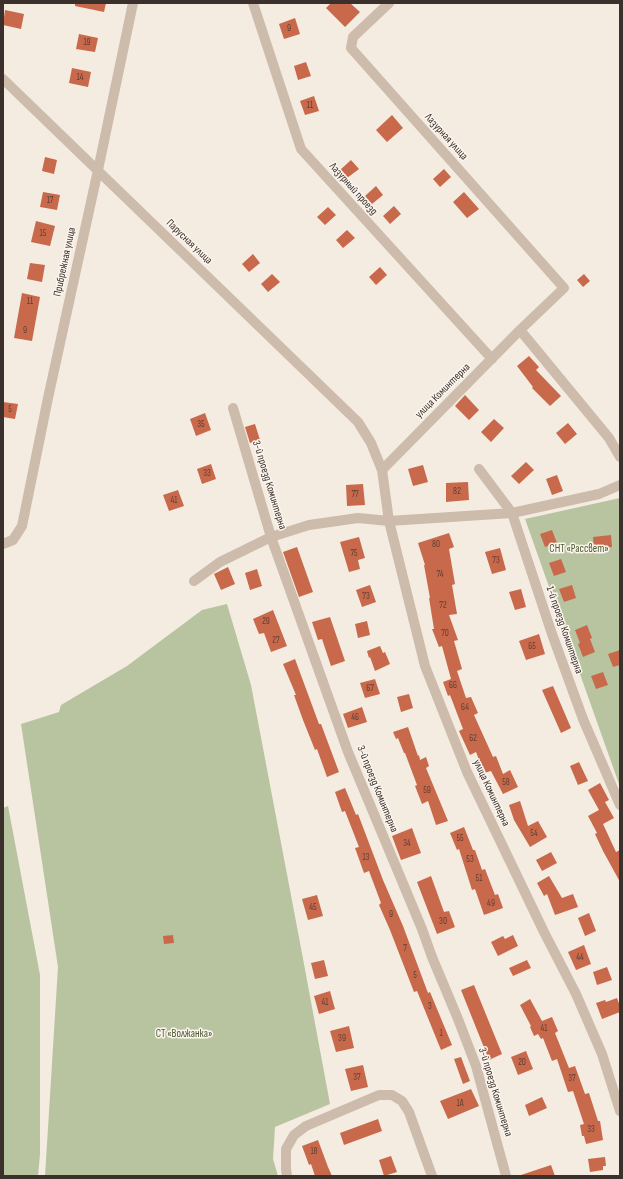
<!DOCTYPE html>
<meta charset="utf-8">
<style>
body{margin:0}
#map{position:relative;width:623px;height:1179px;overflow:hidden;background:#f4ebe1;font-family:"Sofia Sans Condensed",sans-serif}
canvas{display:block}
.frame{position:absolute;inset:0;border:4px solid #3b302b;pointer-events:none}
</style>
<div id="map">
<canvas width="623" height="1179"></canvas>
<div class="frame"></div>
</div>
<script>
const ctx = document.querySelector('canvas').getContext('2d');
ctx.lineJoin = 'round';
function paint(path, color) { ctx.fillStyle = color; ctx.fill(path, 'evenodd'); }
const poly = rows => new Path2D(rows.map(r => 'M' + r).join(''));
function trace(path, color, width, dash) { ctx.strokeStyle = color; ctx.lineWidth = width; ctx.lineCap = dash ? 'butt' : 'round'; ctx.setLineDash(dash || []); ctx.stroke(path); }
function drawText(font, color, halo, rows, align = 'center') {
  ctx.font = font + ' "Sofia Sans Condensed",sans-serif'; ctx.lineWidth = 3; ctx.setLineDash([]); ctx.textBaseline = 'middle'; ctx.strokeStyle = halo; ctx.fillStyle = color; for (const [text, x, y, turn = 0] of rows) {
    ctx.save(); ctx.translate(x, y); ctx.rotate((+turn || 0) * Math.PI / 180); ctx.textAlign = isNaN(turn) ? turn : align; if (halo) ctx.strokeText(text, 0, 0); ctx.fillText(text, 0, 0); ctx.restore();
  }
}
paint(poly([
 [620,498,620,783,619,784,525,519],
 [227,604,251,685,301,948,330,1104,275,1127,273,1159,278,1176,45,1176,58,967,21,724,59,712,61,705,127,666,202,610],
 [8,806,40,975,40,1154,38,1176,3,1176,3,808]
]), '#b8c4a0');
paint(poly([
 [75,3,106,3,104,12,75,6],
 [331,3,350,3,360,12,345,27,326,8],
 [5,10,24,14,21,29,3,25],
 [295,18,300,34,284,39,279,24],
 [79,34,98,38,95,52,76,49],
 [306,62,311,76,298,80,294,66],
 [72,68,91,72,88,87,69,83],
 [314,96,319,111,305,115,300,101],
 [392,115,403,128,387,142,376,130],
 [45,157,57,160,54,174,42,171],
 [351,160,359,169,347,178,340,170],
 [444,169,451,177,440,187,433,179],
 [376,186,383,195,372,204,365,196],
 [43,192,60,195,57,210,40,207],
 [464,192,479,209,467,218,453,202],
 [394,206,401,214,390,224,383,216],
 [328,207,336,215,325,225,317,217],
 [36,221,55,226,50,246,31,242],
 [347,230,355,238,343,248,336,240],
 [253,254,260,263,249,272,242,264],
 [30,263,45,265,42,282,27,279],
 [380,267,387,275,376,285,369,277],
 [272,274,280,282,268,292,261,284],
 [584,274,590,281,583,287,577,280],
 [22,293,40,297,32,341,14,338],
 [529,356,539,367,536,370,561,396,550,406,532,388,533,387,517,366],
 [465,395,479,410,469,420,455,406],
 [3,402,18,404,15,419,3,417],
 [205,413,211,430,196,436,190,419],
 [494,419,504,428,491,442,481,432],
 [568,423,577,434,565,444,556,433],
 [255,424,260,440,250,443,245,427],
 [526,462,534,470,519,484,511,476],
 [211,464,216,479,202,484,197,469],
 [423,465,428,482,413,486,408,469],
 [557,475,563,491,552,495,546,479],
 [468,482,469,500,446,502,446,483],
 [363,484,365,505,347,506,346,485],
 [178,490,184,506,169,511,163,495],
 [552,530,557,543,545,547,540,534],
 [449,533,454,547,449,549,455,584,452,585,457,614,449,615,458,640,454,641,462,669,457,671,466,698,471,697,478,713,474,715,493,757,496,756,503,774,510,770,518,787,503,794,491,771,484,773,476,752,470,755,459,731,463,729,450,695,448,696,443,682,451,679,442,646,439,647,432,629,434,629,429,598,430,598,424,565,425,565,418,543],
 [611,535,612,547,594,549,593,537],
 [359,537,365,558,358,560,360,569,349,572,340,542],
 [297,547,313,592,299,597,283,552],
 [500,548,506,570,492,574,485,552],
 [561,559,566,572,554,576,549,563],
 [228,567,235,584,221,590,214,574],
 [257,569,262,586,250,590,245,573],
 [370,585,376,602,362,607,356,590],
 [572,585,576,598,564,602,559,589],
 [521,589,526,607,515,610,509,592],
 [273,610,287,646,271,652,264,633,259,634,253,619],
 [330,617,345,661,331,666,322,639,318,640,312,622],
 [367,621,370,635,358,638,355,624],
 [587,625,592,638,590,639,595,652,583,657,578,644,580,643,575,630],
 [539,634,545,654,526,660,519,641],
 [380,646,383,653,385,652,390,664,375,671,370,657,369,658,367,651],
 [620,650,620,665,613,667,608,654],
 [295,659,319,724,321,724,339,772,327,777,317,749,315,750,303,720,294,695,296,695,283,664],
 [603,672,608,685,596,689,591,676],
 [375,679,380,694,365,698,360,683],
 [553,686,571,728,561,733,542,690],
 [409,694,413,708,401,712,397,697],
 [362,707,367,722,348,728,343,714],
 [408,727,418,756,419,755,420,760,426,757,429,766,426,768,448,821,436,825,428,801,422,804,415,786,417,785,405,753,404,753,398,738,396,739,393,732],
 [579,762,588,781,578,785,570,766],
 [600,783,609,800,605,802,614,818,603,824,616,852,620,850,620,882,603,851,595,834,597,833,588,816,599,810,588,790],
 [345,788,356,815,358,814,383,880,403,926,428,993,430,992,452,1045,441,1050,417,991,414,992,390,930,379,905,381,903,369,871,364,873,355,848,359,847,345,811,342,812,335,792],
 [520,801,528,826,538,821,547,837,530,847,514,820,509,805],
 [464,827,473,850,475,850,482,870,485,869,495,895,498,894,503,908,484,915,475,889,472,890,459,849,457,850,450,833],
 [412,828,421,853,401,860,392,836],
 [551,852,557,863,542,871,536,860],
 [431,876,444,912,449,911,455,927,437,934,417,882],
 [549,876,562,898,573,894,578,907,555,915,547,894,544,896,537,883],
 [317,895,323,916,308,920,302,899],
 [589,913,596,931,585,936,578,918],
 [173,935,174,943,164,944,163,936],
 [513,935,518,946,498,956,491,942,503,936,505,939],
 [584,945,591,964,576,970,568,952],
 [324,960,328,976,315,979,311,963],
 [527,960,531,968,513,976,509,968],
 [607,967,612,980,597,985,593,972],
 [474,985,502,1054,489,1060,461,990],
 [330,991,335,1009,319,1014,314,996],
 [617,998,620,1006,620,1012,602,1019,596,1003,605,1000,606,1002],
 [530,999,542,1021,552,1017,558,1031,555,1033,569,1068,575,1066,585,1094,589,1093,598,1121,600,1121,603,1140,586,1144,584,1136,582,1136,580,1125,584,1124,573,1091,568,1092,557,1059,552,1061,543,1038,541,1039,538,1034,534,1036,530,1027,531,1026,520,1005],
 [349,1026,354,1048,336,1052,330,1031],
 [526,1051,533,1069,518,1075,511,1057],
 [461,1057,470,1081,463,1084,454,1059],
 [363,1065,368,1087,351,1091,345,1069],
 [471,1089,479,1106,448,1119,440,1101],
 [542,1097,547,1108,529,1116,525,1105],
 [378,1119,382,1131,344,1145,340,1133],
 [318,1140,328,1167,332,1176,315,1176,311,1164,309,1165,302,1146],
 [391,1156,397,1172,384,1176,379,1160],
 [605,1157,606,1166,603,1166,603,1170,590,1172,588,1159],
 [551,1165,555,1176,521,1176,521,1175]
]), '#c8694b');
trace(poly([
 [253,3,301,149,492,359],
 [3,79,358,422,371,443,382,470,389,521],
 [520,330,609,438,620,457],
 [233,408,271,537,348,752,422,929,432,957,458,1019,476,1066,506,1176],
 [479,469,512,513,552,634,583,719,620,805],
 [382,470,520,330,564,288,351,48,353,37,389,3],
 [3,544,13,540,22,526,48,398,98,170,133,3],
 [194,581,220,562,271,537,309,525,358,518,389,521,512,513,599,494,620,485],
 [287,1176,286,1169,286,1149,294,1135,306,1126,379,1095,392,1095,402,1101,409,1112,432,1176]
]), '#cdbbac', 10);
trace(poly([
 [389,521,425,666,467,772,544,932,576,994,602,1054,620,1111]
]), '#cdbbac', 10);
drawText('9px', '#5e3e33', null, [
 ["9",289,29],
 ["19",87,43],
 ["14",80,78],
 ["11",310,106],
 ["17",50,201],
 ["15",43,234],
 ["11",30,302],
 ["9",25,331],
 ["5",10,410],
 ["35",201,425],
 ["33",207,474],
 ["82",457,492],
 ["77",355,495],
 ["41",174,501],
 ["80",436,545],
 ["75",354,554],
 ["73",496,561],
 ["74",440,575],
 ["73",366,597],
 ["72",443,606],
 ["29",266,622],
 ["70",445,634],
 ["27",276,641],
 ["65",532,647],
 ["66",453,686],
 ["67",370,689],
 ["64",465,708],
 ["46",355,718],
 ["62",473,739],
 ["58",506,783],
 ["59",427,791],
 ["54",534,834],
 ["55",460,839],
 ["34",407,844],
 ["13",366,858],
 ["53",470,860],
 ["51",479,879],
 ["49",491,904],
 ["45",313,908],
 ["9",391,915],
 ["30",443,922],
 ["7",405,949],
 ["44",580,958],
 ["5",415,976],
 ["41",325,1003],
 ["3",430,1007],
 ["41",544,1029],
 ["1",441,1034],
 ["39",342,1039],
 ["20",522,1063],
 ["37",357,1078],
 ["37",572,1079],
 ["1А",460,1104],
 ["33",591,1130],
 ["18",314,1152]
]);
drawText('11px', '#3b302b', '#fbf5ee', [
 ["Лазурная улица",446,137,48],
 ["Лазурный проезд",353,189,48],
 ["Парусная улица",189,242,44],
 ["Прибрежная улица",65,262,-78],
 ["улица Коминтерна",443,391,-45],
 ["3-й проезд Коминтерна",269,485,73],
 ["1-й проезд Коминтерна",564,630,71],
 ["3-й проезд Коминтерна",377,789,68],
 ["улица Коминтерна",491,793,65],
 ["3-й проезд Коминтерна",495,1092,73]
]);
drawText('11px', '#4a5a2e', '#fbf5ee', [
 ["СНТ «Рассвет»",579,549],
 ["СТ «Волжанка»",184,1034]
]);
</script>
